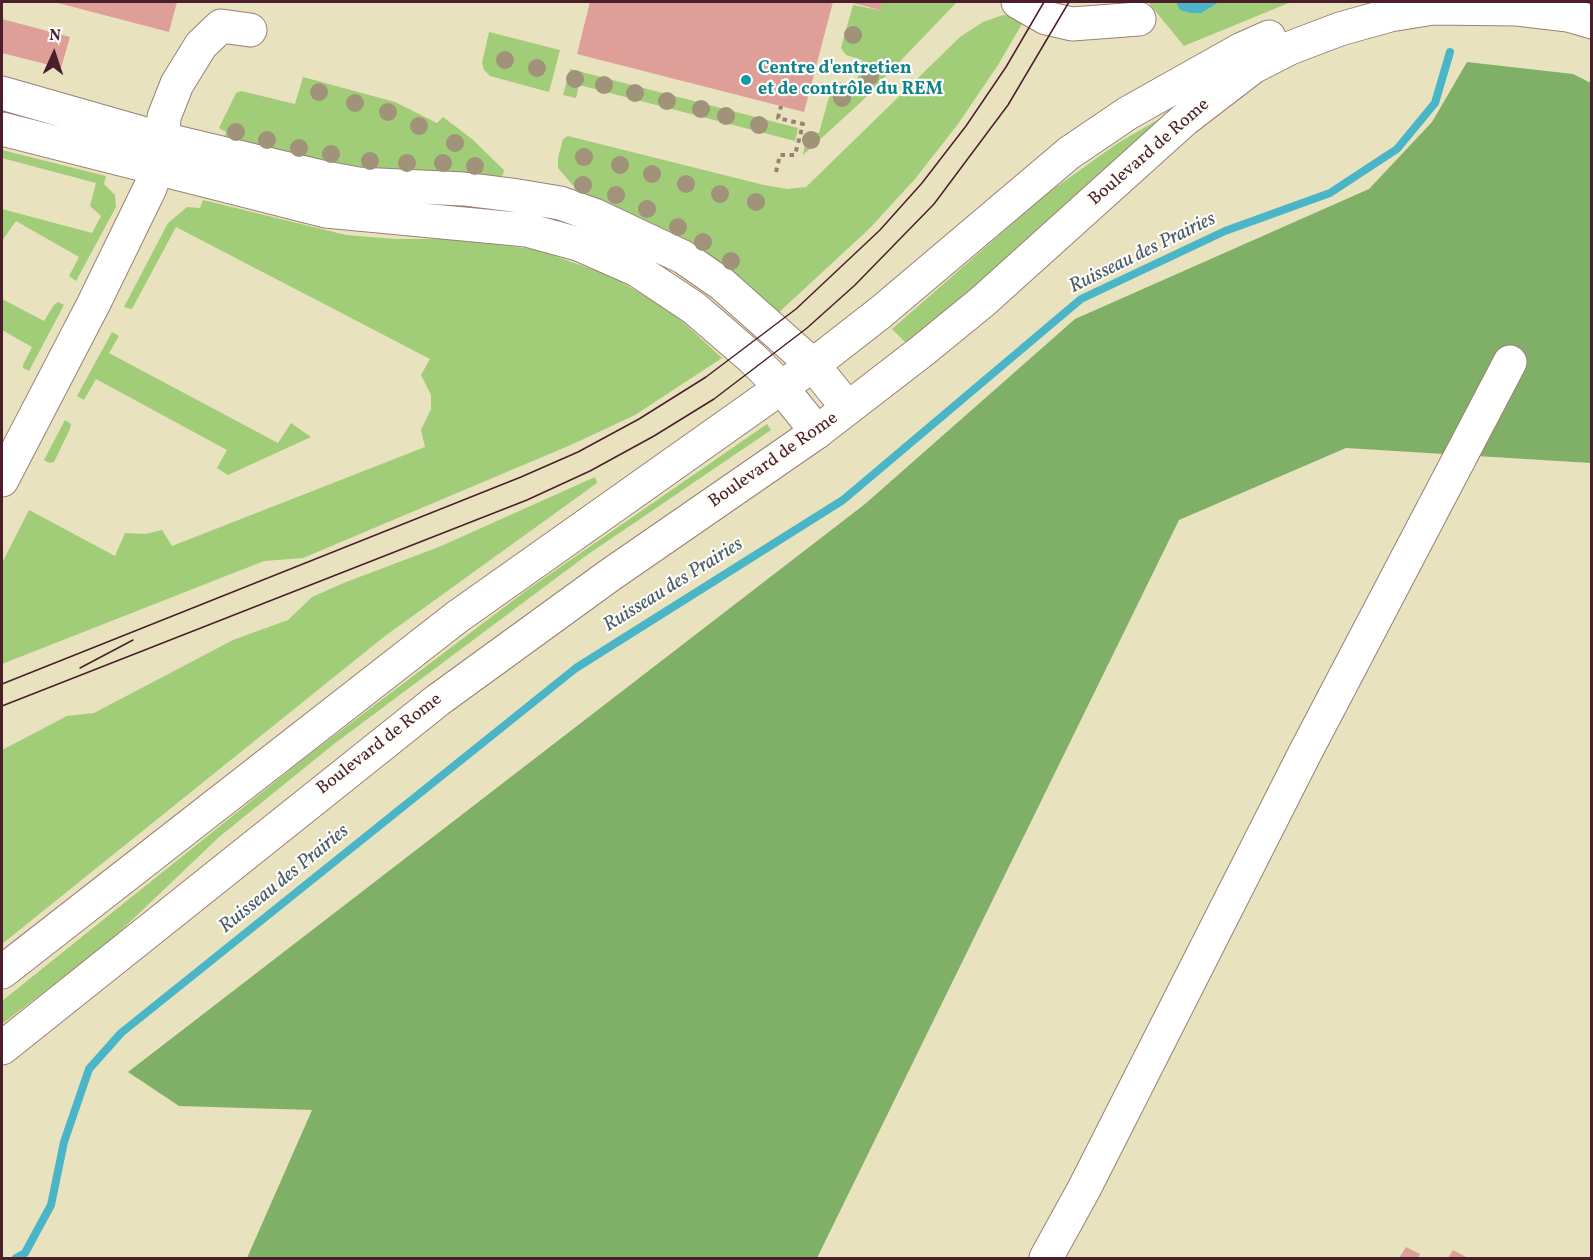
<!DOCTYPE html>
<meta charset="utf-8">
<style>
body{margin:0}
#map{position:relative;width:1593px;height:1260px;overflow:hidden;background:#e9e2bf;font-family:Vollkorn,serif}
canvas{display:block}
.frame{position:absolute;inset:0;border:3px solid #4a1f2b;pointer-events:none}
.north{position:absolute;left:24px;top:24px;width:60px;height:60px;-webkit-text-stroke:4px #fdfcf7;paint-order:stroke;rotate:3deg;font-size:16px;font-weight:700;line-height:24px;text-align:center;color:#4a1f2b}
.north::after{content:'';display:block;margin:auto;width:21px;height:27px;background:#4a1f2b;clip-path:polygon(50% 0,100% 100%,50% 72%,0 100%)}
</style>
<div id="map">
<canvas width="1593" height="1260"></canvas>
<div class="frame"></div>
<div class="north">N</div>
</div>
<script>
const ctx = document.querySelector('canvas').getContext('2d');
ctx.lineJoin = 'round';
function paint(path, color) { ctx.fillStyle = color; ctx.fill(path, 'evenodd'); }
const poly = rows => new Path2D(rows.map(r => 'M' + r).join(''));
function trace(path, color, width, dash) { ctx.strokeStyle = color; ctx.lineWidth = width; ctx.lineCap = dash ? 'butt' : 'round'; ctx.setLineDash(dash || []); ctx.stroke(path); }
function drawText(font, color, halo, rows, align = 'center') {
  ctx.font = font + ' Vollkorn,serif'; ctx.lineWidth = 4.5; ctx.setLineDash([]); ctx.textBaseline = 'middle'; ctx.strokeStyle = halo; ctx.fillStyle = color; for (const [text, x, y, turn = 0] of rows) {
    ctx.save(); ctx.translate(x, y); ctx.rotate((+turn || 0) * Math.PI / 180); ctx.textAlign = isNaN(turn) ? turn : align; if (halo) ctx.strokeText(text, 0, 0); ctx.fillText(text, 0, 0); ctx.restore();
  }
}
paint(poly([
 [882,2,957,2,861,102,803,155,807,134,810,131,819,133,832,86,840,82,856,85,862,60,846,55,841,48,853,5,879,10],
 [1148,2,1291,2,1184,46],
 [1003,15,1026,17,998,65,958,124,915,179,869,229,776,315,679,240,629,213,582,196,558,168,558,158,563,139,568,136,764,185,787,189,806,187,960,37,983,22],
 [489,32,560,50,549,92,490,76,484,70,482,63],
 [570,69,798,128,795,141,579,85,576,98,563,95],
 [303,77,395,102,437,123,443,117,472,139,504,170,503,175,499,178,349,170,224,140,226,132,219,128,236,93,241,91,295,104],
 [1164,116,909,346,892,329,1045,195,1118,143],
 [2,150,106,176,104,184,115,195,116,207,76,281,69,276,79,257,16,221,2,241,2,209,92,233,101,216,90,206,96,183,2,158],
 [203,200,346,235,395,239,459,239,538,250,611,276,671,311,722,358,635,415,573,444,303,558,264,561,2,664,2,563,29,510,115,556,125,533,145,534,162,530,172,546,425,447,421,430,431,409,431,395,421,375,430,359,176,227,132,309,124,307,168,223,187,207,200,208],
 [2,299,44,321,54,305,58,302,64,305,29,371,23,368,23,365,32,347,2,330],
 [112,332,119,336,109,353,278,443,291,423,311,437,228,475,217,468,227,450,96,379,84,400,77,396],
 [65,420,71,424,70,429,54,462,49,463,44,460],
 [767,424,771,430,587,555,334,744,219,837,108,943,2,1024,2,1001,306,757,527,590],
 [595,477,597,483,385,636,2,944,2,750,67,716,94,713,233,640,288,620,312,597,346,582,439,547]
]), '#a1cc78');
paint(poly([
 [1467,62,1573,74,1591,83,1591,463,1346,448,1179,520,817,1258,247,1258,312,1110,179,1106,128,1072,865,504,1075,319,1369,189,1432,122]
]), '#80b068');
paint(poly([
 [1176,2,1219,2,1201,13,1191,13,1180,10]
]), '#4bb5c8');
trace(poly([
 [16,1258,25,1253,51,1205,64,1142,89,1069,121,1033,576,668,843,500,1081,299,1225,231,1330,193,1397,149,1435,103,1450,52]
]), '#4bb5c8', 8);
paint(poly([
 [54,2,177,2,169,32],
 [590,2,833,2,804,112,577,54],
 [849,2,882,2,880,10],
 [2,19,70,37,61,68,2,53],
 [1406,1247,1420,1254,1418,1258,1399,1258],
 [1453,1250,1468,1258,1448,1258]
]), '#de9f98');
const minor = poly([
 [1018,2,1046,18,1072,24,1139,19],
 [2,93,163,139,326,178,358,184,464,189,512,195,560,203,594,215,683,257,722,284,813,365,848,408],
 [2,129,326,211,527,230,578,244,637,270,694,308,752,358,781,387,817,432],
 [163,139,164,117,177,84,201,45,221,26,250,30],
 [2,480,93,305,150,188,156,170],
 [1046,1258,1084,1189,1305,753,1510,362]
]);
const major = poly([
 [2,972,457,617,813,365,881,312,1069,153,1128,113,1242,49,1269,37],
 [2,1048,438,700,610,575,817,432,922,351,982,302,1184,120,1253,67,1290,48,1340,29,1390,15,1433,8,1517,9,1568,15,1592,22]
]);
trace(minor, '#9a8075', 35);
trace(major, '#9a8075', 35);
trace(poly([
 [776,172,780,155,795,155,803,124,778,118,781,106]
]), '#9a8075', 4, [4.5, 4.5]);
trace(minor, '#fff', 33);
trace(major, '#fff', 33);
trace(poly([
 [80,668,133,640],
 [2,684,521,477,578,452,639,419,706,377,796,309,880,230,922,183,966,126,1006,67,1044,2],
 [2,706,527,500,590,471,654,436,714,399,807,328,855,285,934,204,1008,105,1069,2]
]), '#4a1f2b', 1.5);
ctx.fillStyle = '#a0937a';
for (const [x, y] of [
 [853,35],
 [505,60],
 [537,68],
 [870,76],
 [575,79],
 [604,85],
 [319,92],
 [635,93],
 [842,98],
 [667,101],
 [355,103],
 [701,109],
 [388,112],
 [726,116],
 [759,125],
 [419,126],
 [236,132],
 [267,140],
 [811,140],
 [455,143],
 [299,148],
 [331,154],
 [584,157],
 [370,161],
 [407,163],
 [443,163],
 [620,165],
 [475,166],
 [652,174],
 [686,184],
 [583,185],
 [720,194],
 [616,195],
 [756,202],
 [647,209],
 [678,227],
 [703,242],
 [731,261]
]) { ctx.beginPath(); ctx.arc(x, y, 9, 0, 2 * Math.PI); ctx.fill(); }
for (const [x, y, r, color] of [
 [746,80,6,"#0f9aa8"]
]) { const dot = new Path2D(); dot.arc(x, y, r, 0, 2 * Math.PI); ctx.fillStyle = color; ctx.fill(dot); trace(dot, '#fdfcf7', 2); }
drawText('bold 18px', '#0d838f', '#fdfcf7', [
 ["Centre d'entretien",758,70],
 ["et de contrôle du REM",758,91]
], 'left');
drawText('18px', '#4a1f2b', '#fdfcf7', [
 ["Boulevard de Rome",1150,153,-41],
 ["Boulevard de Rome",774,461,-35],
 ["Boulevard de Rome",380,745,-38]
]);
drawText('italic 20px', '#4a5b6a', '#fdfcf7', [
 ["Ruisseau des Prairies",1143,254,-26],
 ["Ruisseau des Prairies",674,586,-32],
 ["Ruisseau des Prairies",285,880,-39]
]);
</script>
